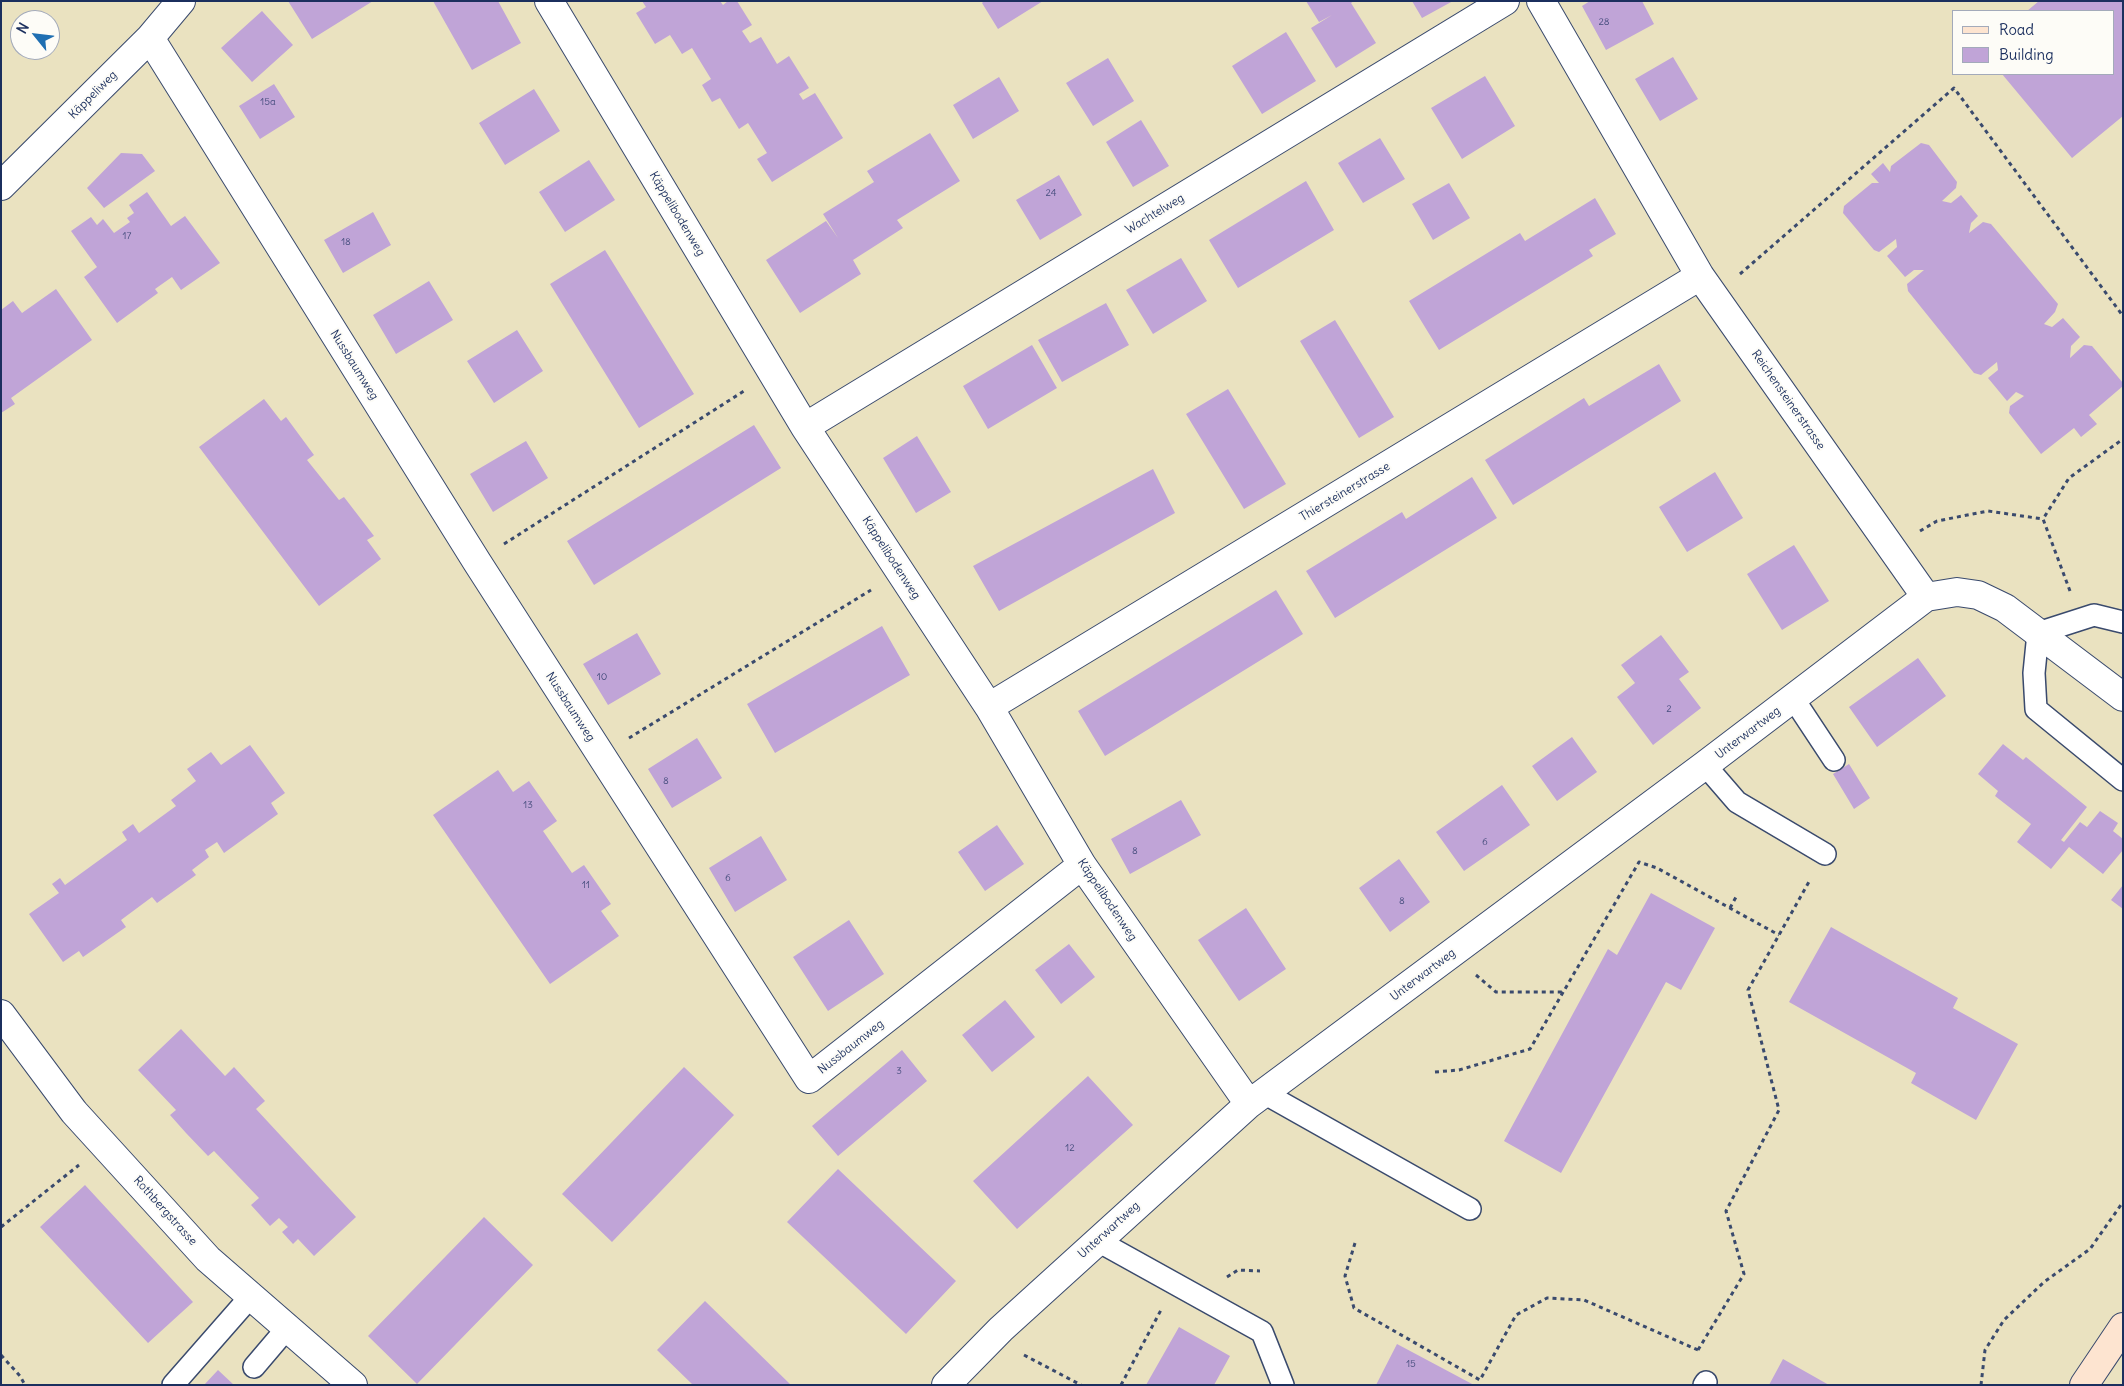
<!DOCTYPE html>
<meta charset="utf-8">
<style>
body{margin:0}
#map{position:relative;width:2124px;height:1386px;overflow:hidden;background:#eae2c0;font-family:Delius,sans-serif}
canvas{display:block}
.frame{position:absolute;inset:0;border:2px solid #1b2f5e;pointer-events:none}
.legend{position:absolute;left:1952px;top:10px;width:162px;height:65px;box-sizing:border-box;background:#fdfcf7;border:1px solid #a3aaba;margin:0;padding:6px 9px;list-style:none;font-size:15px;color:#1b2f5e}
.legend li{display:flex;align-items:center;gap:10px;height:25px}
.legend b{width:25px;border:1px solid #a3aaba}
.north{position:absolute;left:10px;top:10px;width:50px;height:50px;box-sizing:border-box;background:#fdfcf7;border:1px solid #a3aaba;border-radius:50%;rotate:299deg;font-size:14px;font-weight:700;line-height:20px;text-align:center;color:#1b2f5e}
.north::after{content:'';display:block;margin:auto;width:18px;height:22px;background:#1f6fb2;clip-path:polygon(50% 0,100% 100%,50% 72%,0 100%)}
</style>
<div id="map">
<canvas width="2124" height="1386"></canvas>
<div class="frame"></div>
<ul class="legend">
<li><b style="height:6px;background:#fde4d0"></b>Road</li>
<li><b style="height:14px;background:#c0a4d7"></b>Building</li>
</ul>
<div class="north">N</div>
</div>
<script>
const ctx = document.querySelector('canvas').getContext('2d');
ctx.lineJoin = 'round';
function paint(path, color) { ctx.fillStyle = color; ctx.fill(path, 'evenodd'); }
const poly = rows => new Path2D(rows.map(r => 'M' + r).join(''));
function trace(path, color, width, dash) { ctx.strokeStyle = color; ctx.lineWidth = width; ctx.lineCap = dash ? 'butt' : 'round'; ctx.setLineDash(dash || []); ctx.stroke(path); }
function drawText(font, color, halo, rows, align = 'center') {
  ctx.font = font + ' Delius,sans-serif'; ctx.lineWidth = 4; ctx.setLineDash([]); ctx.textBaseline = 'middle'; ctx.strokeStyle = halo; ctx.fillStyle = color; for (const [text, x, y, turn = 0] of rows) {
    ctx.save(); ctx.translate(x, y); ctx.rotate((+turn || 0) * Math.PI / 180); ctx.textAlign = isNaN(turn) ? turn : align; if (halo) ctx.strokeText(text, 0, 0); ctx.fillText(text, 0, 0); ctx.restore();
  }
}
paint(poly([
 [288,1,373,1,312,39],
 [433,1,498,1,521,43,472,70],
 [642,1,720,1,723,5,728,1,737,1,752,25,742,31,750,43,761,37,777,64,789,56,809,88,799,94,803,100,815,93,843,138,772,182,757,159,767,153,748,123,739,129,720,98,712,102,702,85,711,79,692,48,682,54,670,35,655,44,636,13,646,7],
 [984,1,1043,1,998,29,982,3],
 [1306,1,1354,1,1351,3,1376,43,1336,68,1311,28,1332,15,1319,22],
 [1412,1,1453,1,1422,18],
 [1590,1,1642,1,1654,24,1606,50,1582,6],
 [2039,1,2123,1,2123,116,2072,158,2002,74,2113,74,2113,11,2027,11],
 [262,11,293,45,252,82,221,48],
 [1286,32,1316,81,1262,114,1232,66],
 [1673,57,1698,99,1660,121,1635,79],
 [1108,58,1134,101,1093,126,1066,83],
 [1485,76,1515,126,1462,159,1431,108],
 [999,77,1019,111,973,139,953,105],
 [274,84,295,117,260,139,239,106],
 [534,89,560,131,505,165,479,123],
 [1141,120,1169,166,1133,187,1106,142],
 [930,133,960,181,897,220,903,228,853,260,861,274,800,313,766,260,826,221,838,238,823,214,874,182,867,171],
 [1380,138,1405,179,1363,203,1338,163],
 [1921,143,1929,145,1957,182,1956,188,1942,201,1951,203,1961,195,1978,216,1971,223,1969,233,1983,222,1991,224,2058,304,2055,312,2044,324,2052,327,2063,318,2080,337,2071,346,2070,358,2084,345,2092,346,2123,383,2123,386,2089,415,2097,424,2081,437,2074,428,2041,454,2009,413,2010,406,2024,396,2016,392,2007,401,1988,378,1998,370,1997,362,1981,375,1974,373,1908,291,1907,284,1924,270,1914,270,1905,277,1887,256,1897,247,1896,239,1879,252,1874,250,1843,213,1844,206,1872,183,1879,183,1871,174,1883,163,1890,172,1891,166],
 [121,153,142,154,155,171,104,208,87,188],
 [589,160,615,200,565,232,539,192],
 [1059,175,1082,215,1040,240,1016,200],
 [1306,181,1334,230,1238,288,1209,240],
 [1449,183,1470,218,1433,240,1412,204],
 [147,192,171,226,185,216,220,263,181,290,172,277,155,289,158,293,117,323,84,277,97,267,71,231,91,217,97,225,103,219,114,233,130,222,127,218,134,213,129,205],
 [1595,198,1616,234,1589,250,1593,256,1439,350,1409,301,1520,233,1525,241],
 [373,212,391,245,343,273,324,240],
 [605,250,694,394,639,428,550,284],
 [1181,258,1207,301,1153,334,1126,290],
 [429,281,453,320,396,354,373,315],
 [56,289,92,340,11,398,15,404,1,413,1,310,13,301,22,313],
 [1106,303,1129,345,1062,382,1038,340],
 [1335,320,1394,417,1359,438,1300,341],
 [517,330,543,371,494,403,467,361],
 [1032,345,1057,388,988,429,963,386],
 [1659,364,1681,401,1513,505,1485,460,1584,398,1589,406],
 [1228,389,1286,484,1244,509,1186,414],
 [264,399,281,421,286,417,314,455,307,460,339,500,344,497,374,536,367,540,381,559,319,606,199,447],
 [754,425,781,468,594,585,567,541],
 [917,436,951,492,916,513,883,458],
 [526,441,548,478,493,512,470,474],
 [1153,469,1175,513,999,611,973,566],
 [1715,472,1743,518,1687,552,1659,507],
 [1472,477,1497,518,1335,618,1306,571,1402,512,1406,519],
 [1794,545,1829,601,1782,630,1747,574],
 [1276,590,1303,634,1105,756,1078,711],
 [882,626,910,675,775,753,747,704],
 [637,633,661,674,608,705,583,664],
 [1661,635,1689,672,1679,679,1701,708,1653,745,1617,697,1635,683,1621,665],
 [1918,658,1946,696,1877,747,1849,707],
 [1572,737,1597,772,1557,801,1532,766],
 [697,738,722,778,672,808,648,769],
 [2003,744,2023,760,2026,757,2087,807,2061,840,2064,842,2080,822,2087,827,2100,811,2118,823,2113,831,2123,839,2123,850,2103,874,2069,847,2051,869,2017,842,2031,824,1995,796,1998,791,1978,774],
 [250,745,285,793,271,803,278,814,224,853,217,842,205,850,209,857,192,870,196,875,157,903,152,897,121,920,126,927,83,957,79,951,63,962,29,914,59,893,52,884,60,878,65,885,127,840,122,832,133,824,139,833,176,806,171,800,196,781,187,769,211,752,221,765],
 [1849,764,1870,798,1854,809,1833,774],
 [498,770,513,792,529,781,557,821,543,831,572,873,584,865,611,904,601,911,619,936,550,984,433,815],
 [1502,785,1530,825,1464,871,1436,832],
 [1181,800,1201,835,1130,874,1111,839],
 [997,825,1024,864,985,891,958,852],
 [761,836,787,880,735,912,709,868],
 [1399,859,1430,902,1390,932,1359,888],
 [2123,885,2123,909,2111,900],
 [1651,893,1715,928,1681,990,1666,982,1561,1173,1504,1141,1608,949,1617,955],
 [1246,908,1286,969,1239,1001,1198,940],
 [849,920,884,974,828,1011,793,957],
 [1831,927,1958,998,1953,1008,2018,1044,1976,1120,1911,1083,1916,1073,1789,1002],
 [1069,944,1095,977,1061,1004,1035,970],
 [1005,1000,1035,1037,992,1072,962,1035],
 [181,1029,225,1076,234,1067,265,1101,256,1109,356,1217,314,1256,298,1239,293,1244,282,1232,288,1227,279,1218,270,1226,251,1205,259,1198,214,1151,208,1156,186,1133,170,1115,176,1110,138,1070],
 [902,1050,927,1081,838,1156,812,1126],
 [684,1067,734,1115,612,1242,562,1194],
 [1088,1076,1133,1125,1017,1229,973,1181],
 [838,1169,956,1281,906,1334,787,1222],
 [85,1185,193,1302,148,1343,40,1227],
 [484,1217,533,1265,417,1384,368,1336],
 [705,1301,791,1385,693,1385,657,1350],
 [1179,1327,1230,1356,1214,1385,1146,1385],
 [1397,1344,1474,1385,1376,1385],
 [1783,1359,1829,1385,1769,1385],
 [218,1370,234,1385,204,1385]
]), '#c0a4d7');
const lane = poly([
 [2123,622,2094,615,2038,633,2034,673,2036,709,2123,780],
 [1793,698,1834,760],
 [1705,765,1737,802,1825,854],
 [1264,1093,1470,1209],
 [1098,1241,1262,1332,1283,1385],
 [254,1367,288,1327],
 [173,1385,251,1296],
 [1704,1385,1706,1382]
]);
const street = poly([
 [549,1,805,427,989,707,1082,865,1249,1104],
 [1541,1,1700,276,1926,597,1957,592,1978,595,2005,608,2123,697],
 [150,38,477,562,809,1079,1082,865],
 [1,186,150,38,181,1],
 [805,427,1505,1],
 [989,707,1700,276],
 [1,1014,74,1112,208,1259,353,1385],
 [946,1385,1001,1329,1249,1104,1705,765,1926,597]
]);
const secondary = poly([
 [2084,1385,2123,1327]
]);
trace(lane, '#3a4a6d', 24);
trace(street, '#3a4a6d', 30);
trace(secondary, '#3a4a6d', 30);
trace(poly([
 [1740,274,1954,88,2123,316],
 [1920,531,1937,521,1988,511,2043,519],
 [504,544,744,391],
 [2070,591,2043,519,2069,478,2123,439],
 [629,738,871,590],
 [1730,908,1736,897],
 [1476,975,1496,992,1563,992],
 [1435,1072,1459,1070,1530,1049,1639,862,1657,868,1779,935],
 [1,1227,79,1165],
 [1355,1243,1345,1276,1354,1308,1480,1380,1516,1315,1547,1298,1584,1300,1698,1350,1699,1352],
 [1227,1277,1238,1270,1260,1271],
 [1698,1350,1744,1274,1726,1211,1779,1110,1748,990,1810,880],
 [1,1355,20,1376,25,1385],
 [1024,1355,1081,1385],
 [1121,1385,1161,1310],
 [1981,1385,1985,1350,2004,1320,2044,1282,2090,1249,2123,1202]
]), '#3a4a6d', 3, [4, 4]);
trace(lane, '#fff', 21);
trace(street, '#fff', 28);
trace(secondary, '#fde4d0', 28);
drawText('10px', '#444c7c', null, [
 ["28",1604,22],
 ["15a",268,102],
 ["24",1051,193],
 ["17",127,236],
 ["18",346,242],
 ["10",602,677],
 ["2",1669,709],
 ["8",666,781],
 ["13",528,805],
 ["6",1485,842],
 ["8",1135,851],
 ["6",728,878],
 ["11",586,885],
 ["8",1402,901],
 ["3",899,1071],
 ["12",1070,1148],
 ["15",1411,1364]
]);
drawText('12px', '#1b2f5e', '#fdfcf7', [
 ["Käppeliweg",93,95,-45],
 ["Käppelibodenweg",677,214,59],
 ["Wachtelweg",1155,214,-31],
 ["Nussbaumweg",354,365,58],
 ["Reichensteinerstrasse",1788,400,55],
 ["Thiersteinerstrasse",1345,492,-31],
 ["Käppelibodenweg",891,558,57],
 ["Nussbaumweg",570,707,57],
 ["Unterwartweg",1748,733,-37],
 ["Käppelibodenweg",1107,900,56],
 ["Unterwartweg",1423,975,-37],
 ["Nussbaumweg",851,1047,-38],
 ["Rothbergstrasse",165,1211,48],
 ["Unterwartweg",1109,1230,-42]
]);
</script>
